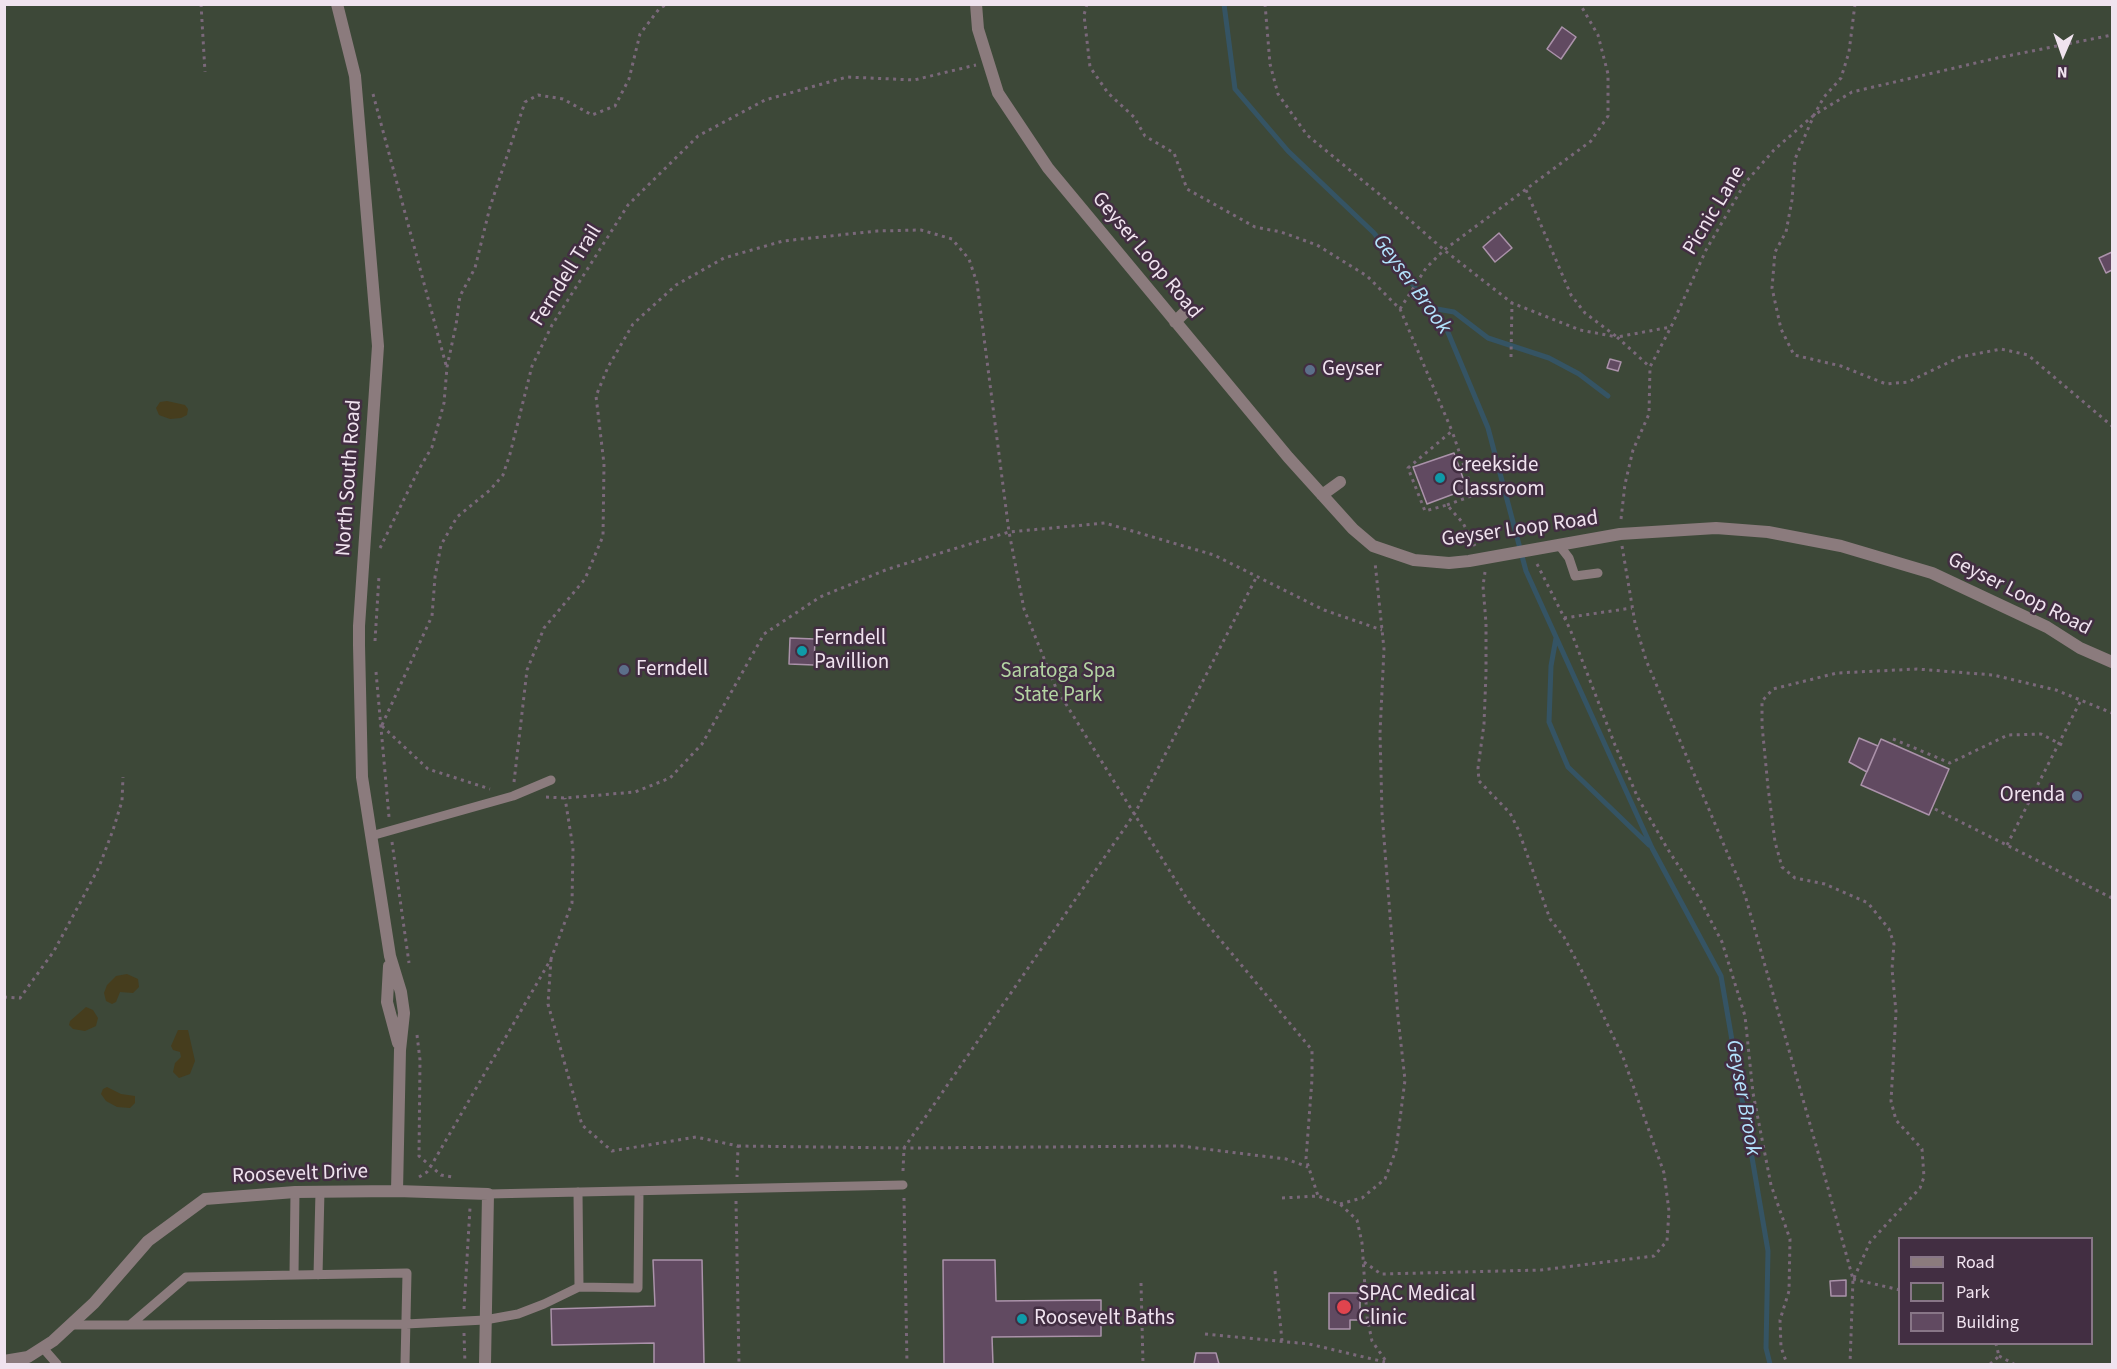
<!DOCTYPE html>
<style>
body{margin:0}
#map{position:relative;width:2117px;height:1369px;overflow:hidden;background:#422e42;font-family:"Source Sans 3",sans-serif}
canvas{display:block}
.frame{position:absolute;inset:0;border:6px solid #f0e3ef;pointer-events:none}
.legend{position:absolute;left:1898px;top:1237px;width:195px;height:108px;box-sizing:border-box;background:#422e42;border:2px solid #887687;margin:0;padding:8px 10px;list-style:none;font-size:18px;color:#f0e3ef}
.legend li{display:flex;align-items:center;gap:12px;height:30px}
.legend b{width:30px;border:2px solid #887687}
.north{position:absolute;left:2033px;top:24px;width:60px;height:60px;-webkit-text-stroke:4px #422e42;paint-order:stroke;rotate:182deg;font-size:16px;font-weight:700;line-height:24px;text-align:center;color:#f0e3ef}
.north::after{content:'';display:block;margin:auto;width:21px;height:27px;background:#f0e3ef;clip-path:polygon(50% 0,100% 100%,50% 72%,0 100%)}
</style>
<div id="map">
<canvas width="2117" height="1369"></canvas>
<div class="frame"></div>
<ul class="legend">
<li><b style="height:8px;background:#8b7b7d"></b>Road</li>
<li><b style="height:16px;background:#3d4838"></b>Park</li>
<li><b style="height:16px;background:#614a61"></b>Building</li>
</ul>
<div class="north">N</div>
</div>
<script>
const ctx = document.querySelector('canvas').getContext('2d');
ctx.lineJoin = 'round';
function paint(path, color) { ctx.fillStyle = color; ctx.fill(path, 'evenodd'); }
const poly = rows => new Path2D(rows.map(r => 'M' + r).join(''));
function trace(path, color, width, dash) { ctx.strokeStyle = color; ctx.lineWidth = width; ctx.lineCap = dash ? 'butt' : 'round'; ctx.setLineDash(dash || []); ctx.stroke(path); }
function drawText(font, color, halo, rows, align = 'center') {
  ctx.font = font + ' "Source Sans 3",sans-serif'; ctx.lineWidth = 5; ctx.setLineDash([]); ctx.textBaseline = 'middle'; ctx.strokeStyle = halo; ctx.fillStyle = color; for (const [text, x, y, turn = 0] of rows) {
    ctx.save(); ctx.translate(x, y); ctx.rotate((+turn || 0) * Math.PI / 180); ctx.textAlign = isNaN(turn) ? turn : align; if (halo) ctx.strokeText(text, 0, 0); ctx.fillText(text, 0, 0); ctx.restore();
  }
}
paint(poly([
 [5,5,2112,5,2112,1364,5,1364],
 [1900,1238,2092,1238,2092,1344,1900,1344]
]), '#3d4838');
paint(poly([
 [167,401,185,405,188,409,187,415,181,418,170,419,159,415,156,408,160,402],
 [127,974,138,979,139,987,133,993,120,992,116,1002,112,1004,106,1001,104,993,107,985,116,976],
 [86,1007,93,1010,98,1018,96,1026,85,1031,73,1029,69,1025,70,1021],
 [178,1030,188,1030,195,1061,190,1074,179,1078,173,1072,175,1063,181,1057,180,1052,173,1050,171,1046],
 [107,1087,121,1094,135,1096,135,1103,130,1108,117,1107,106,1101,101,1094,103,1089]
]), '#463d1d');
trace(poly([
 [1224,4,1235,89,1288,151,1374,233,1447,330,1488,428,1526,571,1652,848,1721,976,1768,1251,1766,1348,1770,1364],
 [1431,308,1454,312,1488,338,1549,358,1579,374,1608,396],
 [1556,638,1551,666,1549,722,1568,767,1649,845]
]), '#355464', 5);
const building = poly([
 [1562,27,1576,37,1561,59,1547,49,1562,27],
 [1499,233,1512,248,1495,262,1483,247,1499,233],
 [2112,252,2112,270,2106,273,2099,258,2112,252],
 [1610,359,1621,362,1618,371,1607,368,1610,359],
 [1454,453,1467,489,1427,504,1413,467,1454,453],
 [790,638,815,639,814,665,789,664,790,638],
 [1859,738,1878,746,1867,772,1849,762,1859,738],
 [1881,739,1949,769,1929,815,1861,785,1881,739],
 [653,1260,702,1260,704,1364,654,1364,654,1343,552,1345,551,1309,655,1306,653,1260],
 [943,1260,995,1260,996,1301,1101,1300,1101,1336,992,1337,993,1364,944,1364,943,1260],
 [1846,1280,1846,1296,1831,1296,1830,1281,1846,1280],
 [1329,1293,1360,1293,1360,1320,1350,1320,1350,1329,1329,1329,1329,1293],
 [1196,1353,1216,1353,1219,1364,1194,1364,1196,1353]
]);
paint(building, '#614a61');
trace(building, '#ab92aa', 1.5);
trace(poly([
 [201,4,205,72],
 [1087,4,1084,15,1090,67,1108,93,1134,117,1145,136,1174,153,1187,189,1255,227,1281,232,1317,245,1367,276,1400,309,1452,431,1408,468,1425,511,1447,505,1463,523,1475,546],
 [1265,4,1270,64,1278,94,1307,135,1395,207,1444,250,1512,303,1580,330,1617,337,1650,367],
 [1855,4,1849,52,1841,78,1824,97,1814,115,1795,159,1792,200,1786,232,1775,252,1772,288,1781,329,1794,355,1841,366,1886,384,1908,382,1960,357,2001,349,2028,355,2112,426],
 [373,94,446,365],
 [1526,190,1571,295,1585,313,1617,337,1671,327],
 [1400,309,1426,268,1444,250,1591,141,1608,116,1608,74,1598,35,1580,4],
 [1511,357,1512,303],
 [1447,505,1474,495,1452,431],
 [1621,519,1625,484,1633,450,1649,414,1650,367,1671,327,1706,250,1745,183,1774,150,1814,115,1852,92,1997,58,2112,35],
 [1622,546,1635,623,1646,660,1745,895,1823,1170,1853,1279,1850,1364],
 [380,548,418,471,432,447,444,403,447,367,456,325,460,296,475,268,490,207,525,102,538,95,563,99,592,115,615,106,629,79,640,34,659,9,667,4],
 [1537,564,1570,629,1615,745,1638,798,1667,848,1698,896,1722,942,1745,1016,1753,1093,1771,1185,1790,1239,1789,1291,1780,1320,1781,1347,1787,1364],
 [1564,618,1632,608],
 [375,641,379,576],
 [376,672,389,817],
 [382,725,432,616,435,577,441,545,457,517,490,490,503,475,510,454,532,366,552,325,628,205,698,136,765,100,847,77,914,80,976,65],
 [382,726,428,769,490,789],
 [1893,739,1950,763,2008,735,2041,734,2066,747],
 [514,782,527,670,544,628,585,579,603,536,604,464,596,396,608,367,633,324,676,285,724,258,783,241,877,231,921,230,952,239,969,259,977,283,1009,532,1024,609,1056,688,1189,902,1312,1050,1312,1079,1306,1159,1318,1196],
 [546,797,565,798,635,792,670,778,702,744,764,634,820,597,888,569,1009,532,1105,523,1214,555,1324,610,1382,630],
 [1935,809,2112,898],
 [392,842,409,963],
 [2007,845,2081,700],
 [551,959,548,1004,582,1125,612,1151,696,1137,738,1146,737,1177],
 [4,997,20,998,54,951,80,903,99,867,113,830,122,801,123,777],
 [417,1035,420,1060,419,1156,441,1175,452,1177],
 [738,1146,904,1148,1181,1146,1286,1159,1308,1167],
 [903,1171,904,1148,1135,813,1257,576],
 [419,1177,427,1172,431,1166,551,959,572,903,573,848,565,798],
 [904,1198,907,1364],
 [1282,1198,1318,1196,1340,1204,1357,1220,1362,1243,1367,1317,1372,1341,1388,1364],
 [736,1201,739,1364],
 [1340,1204,1362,1198,1385,1179,1396,1150,1405,1080,1398,1017,1382,813,1380,733,1384,649,1375,562],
 [1364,1262,1381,1274,1541,1270,1654,1256,1667,1241,1669,1211,1664,1173,1623,1057,1586,979,1564,937,1550,919,1518,829,1510,813,1479,781,1478,768,1484,724,1486,673,1486,623,1483,586,1485,572],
 [1275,1271,1282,1341],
 [1854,1278,1870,1242,1920,1188,1924,1177,1922,1149,1896,1120,1891,1101,1896,1012,1892,969,1894,944,1889,929,1868,903,1825,884,1795,878,1782,867,1775,842,1768,787,1762,725,1762,701,1773,689,1837,673,1917,669,1993,675,2056,690,2112,713],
 [1853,1279,1900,1290],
 [1141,1283,1143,1364],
 [464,1309,470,1208],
 [464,1333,465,1364],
 [1205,1334,1309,1344,1385,1362],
 [1999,1356,2014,1364],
 [1990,1364,1999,1356,1996,1344]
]), '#7a687a', 3, [3, 4.5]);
trace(poly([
 [1559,545,1569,558,1575,576,1598,573],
 [371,836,513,796,551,780],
 [578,1192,579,1287,638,1288,639,1191],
 [488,1194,903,1185],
 [294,1275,295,1192],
 [318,1275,320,1191],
 [72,1325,130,1325,186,1277,407,1273,405,1364],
 [130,1325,406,1324,485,1320,518,1314,544,1304,579,1287],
 [43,1348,57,1364]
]), '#8b7b7d', 9);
trace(poly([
 [337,4,355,76,378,346,359,626,359,645,362,777,390,956,401,992,404,1013,400,1050,397,1191],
 [976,4,978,29,998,93,1048,168,1288,457,1353,529,1373,546,1414,560,1449,563,1469,561,1620,534,1716,528,1768,532,1841,546,1932,573,2047,627,2080,648,2112,662],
 [1175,322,1188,309],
 [1322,495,1340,482],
 [389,966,387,1002,398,1043],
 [4,1361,28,1357,53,1341,94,1303,148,1241,205,1199,295,1192,397,1191,488,1194,485,1364]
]), '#8b7b7d', 12);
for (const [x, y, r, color] of [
 [1310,370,6,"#5c6f8a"],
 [1440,478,6,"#0f9aa8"],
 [802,651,6,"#0f9aa8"],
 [624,670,6,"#5c6f8a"],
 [2077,796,6,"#5c6f8a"],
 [1344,1307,8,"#e0444e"],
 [1022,1319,6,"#0f9aa8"]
]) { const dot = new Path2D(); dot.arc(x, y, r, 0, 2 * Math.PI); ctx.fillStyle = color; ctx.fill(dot); trace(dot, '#422e42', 2); }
drawText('21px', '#f0e3ef', '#422e42', [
 ["Picnic Lane",1715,211,-59],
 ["Geyser Loop Road",1146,256,50],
 ["Ferndell Trail",567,276,-58],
 ["North South Road",350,478,-86],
 ["Geyser Loop Road",1520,530,-8],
 ["Geyser Loop Road",2019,595,27],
 ["Roosevelt Drive",300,1175,-2]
]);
drawText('21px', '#f0e3ef', '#422e42', [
 ["Geyser",1322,370],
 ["Creekside",1452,466],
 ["Classroom",1452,490],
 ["Ferndell",814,639],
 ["Pavillion",814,663],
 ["Ferndell",636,670],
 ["Orenda",2065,796,"right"],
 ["SPAC Medical",1358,1295],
 ["Clinic",1358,1319],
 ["Roosevelt Baths",1034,1319]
], 'left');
drawText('21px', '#b3d4a3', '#422e42', [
 ["Saratoga Spa",1058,672],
 ["State Park",1058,696]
]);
drawText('italic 22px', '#b3e3fd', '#422e42', [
 ["Geyser Brook",1411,285,54],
 ["Geyser Brook",1742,1098,80]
]);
</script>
